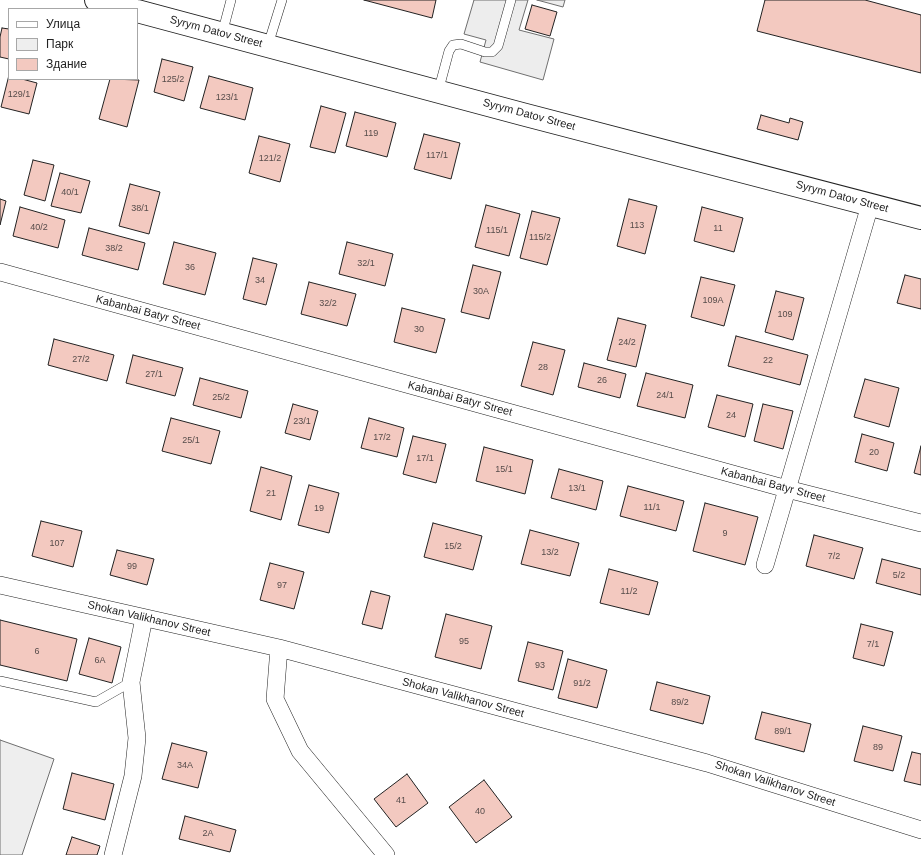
<!DOCTYPE html>
<meta charset="utf-8">
<style>
body{margin:0}
#map{position:relative;width:921px;height:855px;overflow:hidden;background:#fff;font-family:Arial,sans-serif}
canvas{display:block}
.legend{position:absolute;left:8px;top:8px;width:130px;height:72px;box-sizing:border-box;background:#fff;border:1px solid #a7a7a7;margin:0;padding:5px 7px;list-style:none;font-size:12px;color:#222}
.legend li{display:flex;align-items:center;gap:8px;height:20px}
.legend b{width:20px;border:1px solid #a7a7a7}
</style>
<div id="map">
<canvas width="921" height="855"></canvas>
<ul class="legend">
<li><b style="height:5px;background:#fff"></b>Улица</li>
<li><b style="height:11px;background:#eee"></b>Парк</li>
<li><b style="height:11px;background:#f3c9c0"></b>Здание</li>
</ul>
</div>
<script>
const ctx = document.querySelector('canvas').getContext('2d');
ctx.lineJoin = 'round';
function paint(path, color) { ctx.fillStyle = color; ctx.fill(path, 'evenodd'); }
const poly = rows => new Path2D(rows.map(r => 'M' + r).join(''));
function trace(path, color, width, dash) { ctx.strokeStyle = color; ctx.lineWidth = width; ctx.lineCap = dash ? 'butt' : 'round'; ctx.setLineDash(dash || []); ctx.stroke(path); }
function drawText(font, color, halo, rows, align = 'center') {
  ctx.font = font + ' Arial,sans-serif'; ctx.lineWidth = 3; ctx.setLineDash([]); ctx.textBaseline = 'middle'; ctx.strokeStyle = halo; ctx.fillStyle = color; for (const [text, x, y, turn = 0] of rows) {
    ctx.save(); ctx.translate(x, y); ctx.rotate((+turn || 0) * Math.PI / 180); ctx.textAlign = isNaN(turn) ? turn : align; if (halo) ctx.strokeText(text, 0, 0); ctx.fillText(text, 0, 0); ctx.restore();
  }
}
const green = poly([
 [0,740,54,759,22,855,0,855,0,740]
]);
paint(green, '#eee');
trace(green, '#6f6f6f', 1);
const parking = poly([
 [474,0,528,0,519,30,554,39,543,80,480,62,486,40,464,34,474,0],
 [537,0,565,0,563,7,537,0]
]);
paint(parking, '#ededed');
trace(parking, '#6f6f6f', 1);
const building = poly([
 [364,0,436,0,432,18,364,0],
 [765,0,865,0,921,15,921,73,757,31,765,0],
 [532,5,557,12,550,36,525,29,532,5],
 [2,28,9,29,9,59,0,57,0,37,2,28],
 [162,59,193,67,184,101,154,92,162,59],
 [9,75,9,79,22,79,37,83,29,114,1,107,9,75],
 [209,76,253,88,245,120,200,108,209,76],
 [110,79,139,80,127,127,99,119,110,79],
 [321,106,346,113,335,153,310,147,321,106],
 [355,112,396,123,387,157,346,146,355,112],
 [761,115,789,123,790,118,803,122,798,140,757,129,761,115],
 [424,134,460,143,451,179,414,169,424,134],
 [259,136,290,144,280,182,249,173,259,136],
 [33,160,54,165,45,201,24,195,33,160],
 [60,173,90,181,81,213,51,206,60,173],
 [130,184,160,192,149,234,119,226,130,184],
 [0,199,6,201,0,225,0,199],
 [629,199,657,206,645,254,617,246,629,199],
 [486,205,520,214,509,256,475,247,486,205],
 [20,207,65,220,58,248,13,236,20,207],
 [702,207,743,218,734,252,694,241,702,207],
 [532,211,560,218,547,265,520,258,532,211],
 [89,228,145,243,138,270,82,255,89,228],
 [174,242,216,253,205,295,163,284,174,242],
 [347,242,393,254,385,286,339,274,347,242],
 [253,258,277,264,266,305,243,299,253,258],
 [473,265,501,272,489,319,461,312,473,265],
 [905,275,921,279,921,309,897,303,905,275],
 [701,277,735,285,724,326,691,317,701,277],
 [309,282,356,294,347,326,301,314,309,282],
 [776,291,804,298,793,340,765,332,776,291],
 [402,308,445,319,436,353,394,342,402,308],
 [618,318,646,325,636,367,607,360,618,318],
 [736,336,808,355,800,385,728,366,736,336],
 [54,339,114,355,107,381,48,365,54,339],
 [533,342,565,350,553,395,521,386,533,342],
 [133,355,183,368,175,396,126,383,133,355],
 [584,363,626,374,620,398,578,387,584,363],
 [646,373,693,385,685,418,637,406,646,373],
 [200,378,248,391,241,418,193,405,200,378],
 [865,379,899,388,889,427,854,417,865,379],
 [717,395,753,404,745,437,708,427,717,395],
 [293,404,318,411,310,440,285,433,293,404],
 [763,404,793,411,783,449,754,441,763,404],
 [171,418,220,431,211,464,162,451,171,418],
 [369,418,404,428,397,457,361,448,369,418],
 [862,434,894,443,887,471,855,462,862,434],
 [413,436,446,444,436,483,403,474,413,436],
 [921,446,921,475,914,473,921,446],
 [484,447,533,460,525,494,476,481,484,447],
 [261,467,292,476,281,520,250,511,261,467],
 [559,469,603,481,596,510,551,498,559,469],
 [309,485,339,493,329,533,298,525,309,485],
 [628,486,684,501,676,531,620,516,628,486],
 [705,503,758,517,745,565,693,551,705,503],
 [41,521,82,531,73,567,32,556,41,521],
 [433,523,482,536,473,570,424,557,433,523],
 [530,530,579,543,570,576,521,564,530,530],
 [814,535,863,548,854,579,806,566,814,535],
 [117,550,154,559,147,585,110,575,117,550],
 [882,559,921,569,921,595,876,583,882,559],
 [270,563,304,572,294,609,260,600,270,563],
 [609,569,658,582,649,615,600,603,609,569],
 [371,591,390,596,382,629,362,624,371,591],
 [446,614,492,626,481,669,435,657,446,614],
 [0,620,77,639,67,681,0,665,0,620],
 [861,624,893,632,884,666,853,658,861,624],
 [89,638,121,647,112,683,79,674,89,638],
 [528,642,563,651,553,690,518,681,528,642],
 [568,659,607,670,597,708,558,698,568,659],
 [657,682,710,696,703,724,650,710,657,682],
 [762,712,811,724,804,752,755,739,762,712],
 [863,726,902,736,893,771,854,761,863,726],
 [172,743,207,752,198,788,162,779,172,743],
 [912,752,921,754,921,785,904,781,912,752],
 [72,773,114,784,105,820,63,809,72,773],
 [407,774,428,803,396,827,374,799,407,774],
 [484,780,512,817,476,843,449,807,484,780],
 [185,816,236,830,230,852,179,839,185,816],
 [72,837,100,846,97,855,66,855,72,837]
]);
paint(building, '#f3c9c0');
trace(building, '#222', 1);
const service = poly([
 [222,34,231,0],
 [268,45,282,0],
 [438,92,449,51,453,45,461,44,485,52,492,52,498,46,511,0],
 [0,681,96,702,131,682]
]);
const minor = poly([
 [0,272,787,489,921,523],
 [765,565,870,205],
 [0,585,279,648,707,763,921,830],
 [279,648,275,699,300,751,386,855],
 [113,855,133,776,137,738,131,682,144,618]
]);
const secondary = poly([
 [96,0,129,9],
 [137,11,522,114,921,218]
]);
trace(service, '#222', 10);
trace(minor, '#222', 18);
trace(secondary, '#222', 24);
trace(service, '#fff', 9);
trace(minor, '#fff', 17);
trace(secondary, '#fff', 22);
drawText('9px', '#564c4a', null, [
 ["125/2",173,80],
 ["129/1",19,95],
 ["123/1",227,98],
 ["119",371,134],
 ["117/1",437,156],
 ["121/2",270,159],
 ["40/1",70,193],
 ["38/1",140,209],
 ["113",637,226],
 ["40/2",39,228],
 ["11",718,229],
 ["115/1",497,231],
 ["115/2",540,238],
 ["38/2",114,249],
 ["32/1",366,264],
 ["36",190,268],
 ["34",260,281],
 ["30А",481,292],
 ["109А",713,301],
 ["32/2",328,304],
 ["109",785,315],
 ["30",419,330],
 ["24/2",627,343],
 ["27/2",81,360],
 ["22",768,361],
 ["28",543,368],
 ["27/1",154,375],
 ["26",602,381],
 ["24/1",665,396],
 ["25/2",221,398],
 ["24",731,416],
 ["23/1",302,422],
 ["17/2",382,438],
 ["25/1",191,441],
 ["20",874,453],
 ["17/1",425,459],
 ["15/1",504,470],
 ["13/1",577,489],
 ["21",271,494],
 ["11/1",652,508],
 ["19",319,509],
 ["9",725,534],
 ["107",57,544],
 ["15/2",453,547],
 ["13/2",550,553],
 ["7/2",834,557],
 ["99",132,567],
 ["5/2",899,576],
 ["97",282,586],
 ["11/2",629,592],
 ["95",464,642],
 ["7/1",873,645],
 ["6",37,652],
 ["6А",100,661],
 ["93",540,666],
 ["91/2",582,684],
 ["89/2",680,703],
 ["89/1",783,732],
 ["89",878,748],
 ["34А",185,766],
 ["41",401,801],
 ["40",480,812],
 ["2А",208,834]
]);
drawText('11px', '#222', '#fff', [
 ["Syrym Datov Street",216,32,15],
 ["Syrym Datov Street",529,115,15],
 ["Syrym Datov Street",842,197,15],
 ["Kabanbai Batyr Street",148,313,15],
 ["Kabanbai Batyr Street",460,399,15],
 ["Kabanbai Batyr Street",773,485,15],
 ["Shokan Valikhanov Street",149,619,13],
 ["Shokan Valikhanov Street",463,698,15],
 ["Shokan Valikhanov Street",775,784,18]
]);
</script>
